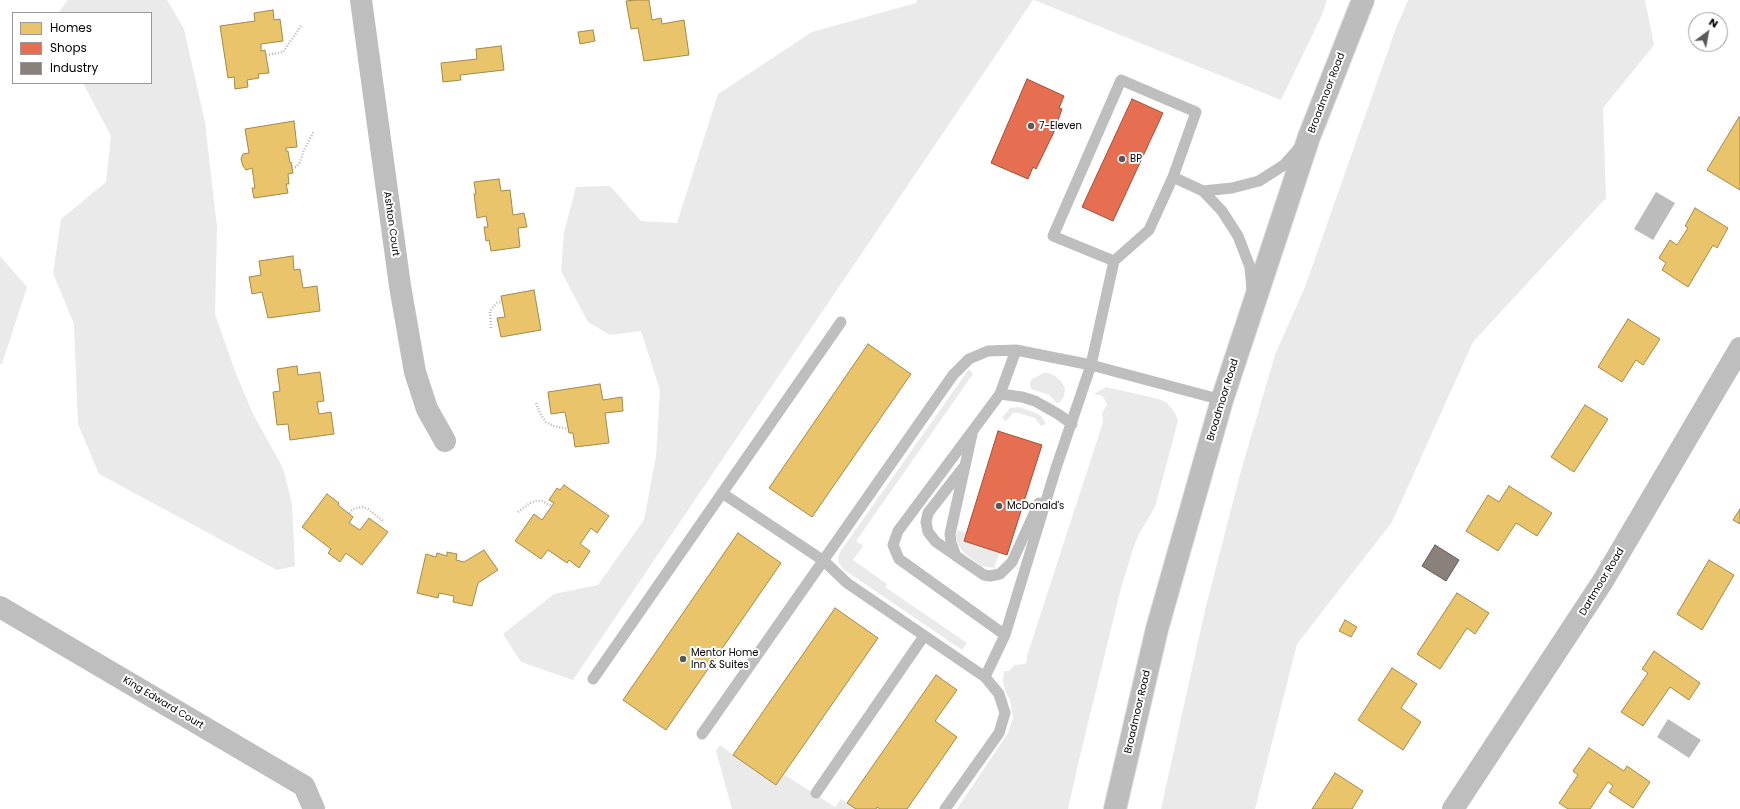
<!DOCTYPE html>
<style>
body{margin:0}
#map{position:relative;width:1740px;height:809px;overflow:hidden;background:#fff;font-family:Poppins,sans-serif}
canvas{display:block}
.legend{position:absolute;left:12px;top:12px;width:140px;height:72px;box-sizing:border-box;background:#fff;border:1px solid #999;margin:0;padding:5px 7px;list-style:none;font-size:12px;color:#000}
.legend li{display:flex;align-items:center;gap:8px;height:20px}
.legend b{width:20px;border:1px solid #999}
.north{position:absolute;left:1688px;top:12px;width:40px;height:40px;box-sizing:border-box;background:#fff;border:1px solid #999;border-radius:50%;rotate:32deg;font-size:11px;font-weight:700;line-height:16px;text-align:center;color:#000}
.north::after{content:'';display:block;margin:auto;width:14px;height:18px;background:#595959;clip-path:polygon(50% 0,100% 100%,50% 72%,0 100%)}
</style>
<div id="map">
<canvas width="1740" height="809"></canvas>
<ul class="legend">
<li><b style="height:11px;background:#e9c46a"></b>Homes</li>
<li><b style="height:11px;background:#e76f51"></b>Shops</li>
<li><b style="height:11px;background:#8a817c"></b>Industry</li>
</ul>
<div class="north">N</div>
</div>
<script>
const ctx = document.querySelector('canvas').getContext('2d');
ctx.lineJoin = 'round';
function paint(path, color) { ctx.fillStyle = color; ctx.fill(path, 'evenodd'); }
const poly = rows => new Path2D(rows.map(r => 'M' + r).join(''));
function trace(path, color, width, dash) { ctx.strokeStyle = color; ctx.lineWidth = width; ctx.lineCap = dash ? 'butt' : 'round'; ctx.setLineDash(dash || []); ctx.stroke(path); }
function drawText(font, color, halo, rows, align = 'center') {
  ctx.font = font + ' Poppins,sans-serif'; ctx.lineWidth = 4; ctx.setLineDash([]); ctx.textBaseline = 'middle'; ctx.strokeStyle = halo; ctx.fillStyle = color; for (const [text, x, y, turn = 0] of rows) {
    ctx.save(); ctx.translate(x, y); ctx.rotate((+turn || 0) * Math.PI / 180); ctx.textAlign = isNaN(turn) ? turn : align; if (halo) ctx.strokeText(text, 0, 0); ctx.fillText(text, 0, 0); ctx.restore();
  }
}
paint(poly([
 [68,0,167,0,184,29,205,122,217,227,215,314,236,374,253,414,283,468,292,504,295,566,277,570,99,474,78,424,74,324,53,273,61,219,106,182,111,136,83,83,151,83,151,13,58,13],
 [917,0,1033,0,573,680,521,662,503,634,554,594,598,585,644,520,656,456,660,390,641,331,610,335,588,322,561,271,564,232,576,187,610,186,641,221,677,223,718,94,812,32,916,3],
 [1034,0,1327,0,1322,15,1281,100],
 [1408,0,1645,0,1654,45,1603,108,1606,198,1473,342,1392,522,1297,644,1255,809,1161,809,1205,610,1241,471,1275,355,1305,287,1396,28],
 [0,256,27,287,2,364,0,364],
 [969,369,973,374,856,541,863,546,853,560,887,584,885,587,967,643,962,650,843,569,839,563,838,558,840,552],
 [1046,372,1055,376,1061,381,1065,388,1064,396,1060,402,1057,403,1049,395,1031,389,1030,383,1032,379],
 [1106,387,1159,399,1167,403,1175,413,1178,421,1155,507,1139,534,1134,546,1121,588,1080,756,1068,809,957,809,1008,733,1013,718,1010,700,1005,691,1003,680,1004,671,1009,671,1014,665,1025,664,1027,661,1027,656,1103,422,1102,413,1107,405,1105,400,1102,396,1094,394],
 [1019,407,1036,413,1041,416,1046,424,1041,426,1035,418,1018,413,1013,413,1006,421,1002,418,1010,408],
 [958,530,966,533,964,541,1000,552,994,568,981,566,963,552,958,545,955,536],
 [720,745,775,785,785,775,835,807,841,799,856,809,732,809,716,751]
]), '#eaeaea');
paint(poly([
 [1656,192,1675,203,1653,240,1634,229],
 [1668,719,1701,740,1689,758,1657,737]
]), '#bcbcbc');
const homes = poly([
 [636,0,649,0,652,20,661,18,662,24,684,20,689,55,644,61,638,28,631,29,626,1,636,0],
 [273,10,274,20,280,19,283,41,261,44,261,51,265,50,269,73,258,74,259,78,247,80,248,87,235,89,234,77,228,78,220,26,255,21,254,13,273,10],
 [593,30,595,41,580,44,578,32,593,30],
 [501,46,504,70,460,75,461,80,443,82,441,63,477,59,476,49,501,46],
 [1739,117,1740,118,1740,190,1707,170,1739,117],
 [294,121,297,147,286,148,286,151,288,151,290,163,291,162,293,173,288,174,289,184,286,184,288,193,254,198,252,188,255,188,252,168,246,170,243,166,241,159,243,154,249,153,245,129,294,121],
 [499,179,501,191,510,190,513,215,524,213,527,227,518,228,520,247,491,251,489,240,486,241,484,227,488,227,486,216,477,218,474,194,476,194,474,182,499,179],
 [1695,208,1728,228,1717,248,1713,245,1688,287,1662,270,1666,263,1659,258,1670,240,1677,245,1688,228,1685,226,1695,208],
 [293,256,294,270,300,269,303,288,317,286,320,311,268,318,262,292,252,294,249,277,261,275,259,261,293,256],
 [534,290,541,330,501,337,497,318,505,317,501,296,534,290],
 [1628,319,1660,339,1643,365,1636,360,1622,382,1598,367,1628,319],
 [868,344,911,374,812,517,769,488,868,344],
 [297,366,298,375,320,372,324,401,317,402,319,414,331,412,334,434,290,440,288,424,277,425,273,392,280,391,277,369,297,366],
 [600,384,603,400,622,397,623,411,605,413,609,443,575,447,573,433,569,433,565,412,551,414,548,392,600,384],
 [1585,405,1608,419,1574,472,1551,457,1585,405],
 [564,485,609,516,597,533,591,528,580,544,590,551,579,568,569,560,567,563,548,550,541,559,515,541,534,514,542,520,554,503,549,500,557,488,560,490,564,485],
 [1509,486,1552,513,1537,536,1516,523,1498,551,1466,531,1488,495,1499,502,1509,486],
 [327,494,339,503,338,505,353,517,349,523,360,530,369,518,388,532,362,565,346,553,340,562,328,553,331,549,302,527,327,494],
 [1740,509,1740,524,1733,520,1740,509],
 [738,533,781,563,666,730,623,700,738,533],
 [484,550,498,570,478,583,472,606,453,602,454,596,439,593,438,598,417,593,426,554,436,557,437,553,447,556,447,552,457,554,456,560,464,562,484,550],
 [1709,560,1734,575,1702,630,1677,614,1709,560],
 [1457,593,1489,613,1475,634,1467,628,1440,669,1417,654,1457,593],
 [835,608,878,638,776,785,733,755,835,608],
 [1345,620,1357,627,1351,637,1339,631,1345,620],
 [1654,651,1700,683,1689,700,1670,687,1643,726,1621,712,1648,673,1642,669,1654,651],
 [1392,668,1417,684,1401,708,1421,722,1403,750,1358,720,1392,668],
 [936,675,957,690,935,721,957,737,907,809,880,809,877,807,876,809,856,809,847,803,936,675],
 [1589,748,1624,771,1627,766,1650,782,1633,808,1609,792,1613,786,1608,782,1590,809,1568,809,1559,803,1578,775,1573,771,1589,748],
 [1335,773,1363,791,1352,809,1312,809,1335,773]
]);
paint(homes, '#e9c46a');
trace(homes, '#a3894a', 1);
const shops = poly([
 [1027,79,1064,96,1059,108,1062,109,1054,132,1036,169,1033,167,1028,179,991,163,1027,79],
 [1132,99,1163,113,1113,221,1082,207,1132,99],
 [998,431,1042,445,1007,555,964,541,998,431]
]);
paint(shops, '#e76f51');
trace(shops, '#a24e39', 1);
const industry = poly([
 [1435,545,1459,560,1446,581,1422,566,1435,545]
]);
paint(industry, '#8a817c');
trace(industry, '#615a57', 1);
const primary = poly([
 [1115,809,1157,629,1222,400,1309,137,1363,0]
]);
trace(primary, '#dbdbdb', 24);
trace(poly([
 [266,55,283,52,301,26],
 [292,167,296,167,300,162,303,152,314,131],
 [491,328,490,312,492,308,497,303,502,302],
 [536,403,541,415,546,422,553,426,568,429],
 [518,512,530,503,536,501,542,501,552,506],
 [349,513,353,509,363,507,368,509,383,521]
]), '#b8b8b8', 2.5, [1, 2]);
trace(poly([
 [1203,191,1232,188,1259,181,1284,165,1300,147],
 [1114,261,1053,236,1121,80,1196,112,1173,177,1203,191,1222,211,1238,236,1250,267,1252,291],
 [1000,394,1022,397,1035,401,1058,414,1072,424],
 [972,434,950,534,951,543,956,556,984,575,990,576,1000,574,1012,562,1039,503],
 [722,493,824,561,847,583,985,677,999,694,1005,713,999,733,945,809],
 [955,555,936,542,928,532,926,522,928,513,963,468],
 [1005,635,899,559,893,545,898,531,1000,394,1016,350],
 [985,677,1005,635,1056,468,1091,365,1114,261,1149,230,1173,177],
 [593,679,841,322],
 [702,734,953,375,969,359,988,351,1016,350,1091,365,1222,400],
 [816,793,924,636]
]), '#bebebe', 11);
trace(poly([
 [361,0,400,286,415,372,427,409,445,441],
 [0,607,304,786,314,809],
 [1453,809,1603,581,1740,348]
]), '#bebebe', 22);
trace(primary, '#bdbdbd', 22);
for (const [x, y, r, color] of [
 [1031,126,4,"#595959"],
 [1122,159,4,"#595959"],
 [999,506,4,"#595959"],
 [683,659,4,"#595959"]
]) { const dot = new Path2D(); dot.arc(x, y, r, 0, 2 * Math.PI); ctx.fillStyle = color; ctx.fill(dot); trace(dot, '#fff', 1.5); }
drawText('10px', '#000', '#fff', [
 ["Broadmoor Road",1327,93,-69],
 ["Ashton Court",391,224,82],
 ["Broadmoor Road",1223,400,-73],
 ["Dartmoor Road",1602,582,-59],
 ["King Edward Court",163,703,31],
 ["Broadmoor Road",1138,712,-77]
]);
drawText('10px', '#000', '#fff', [
 ["7-Eleven",1039,126],
 ["BP",1130,159],
 ["McDonald's",1007,506],
 ["Mentor Home",691,653],
 ["Inn & Suites",691,665]
], 'left');
</script>
